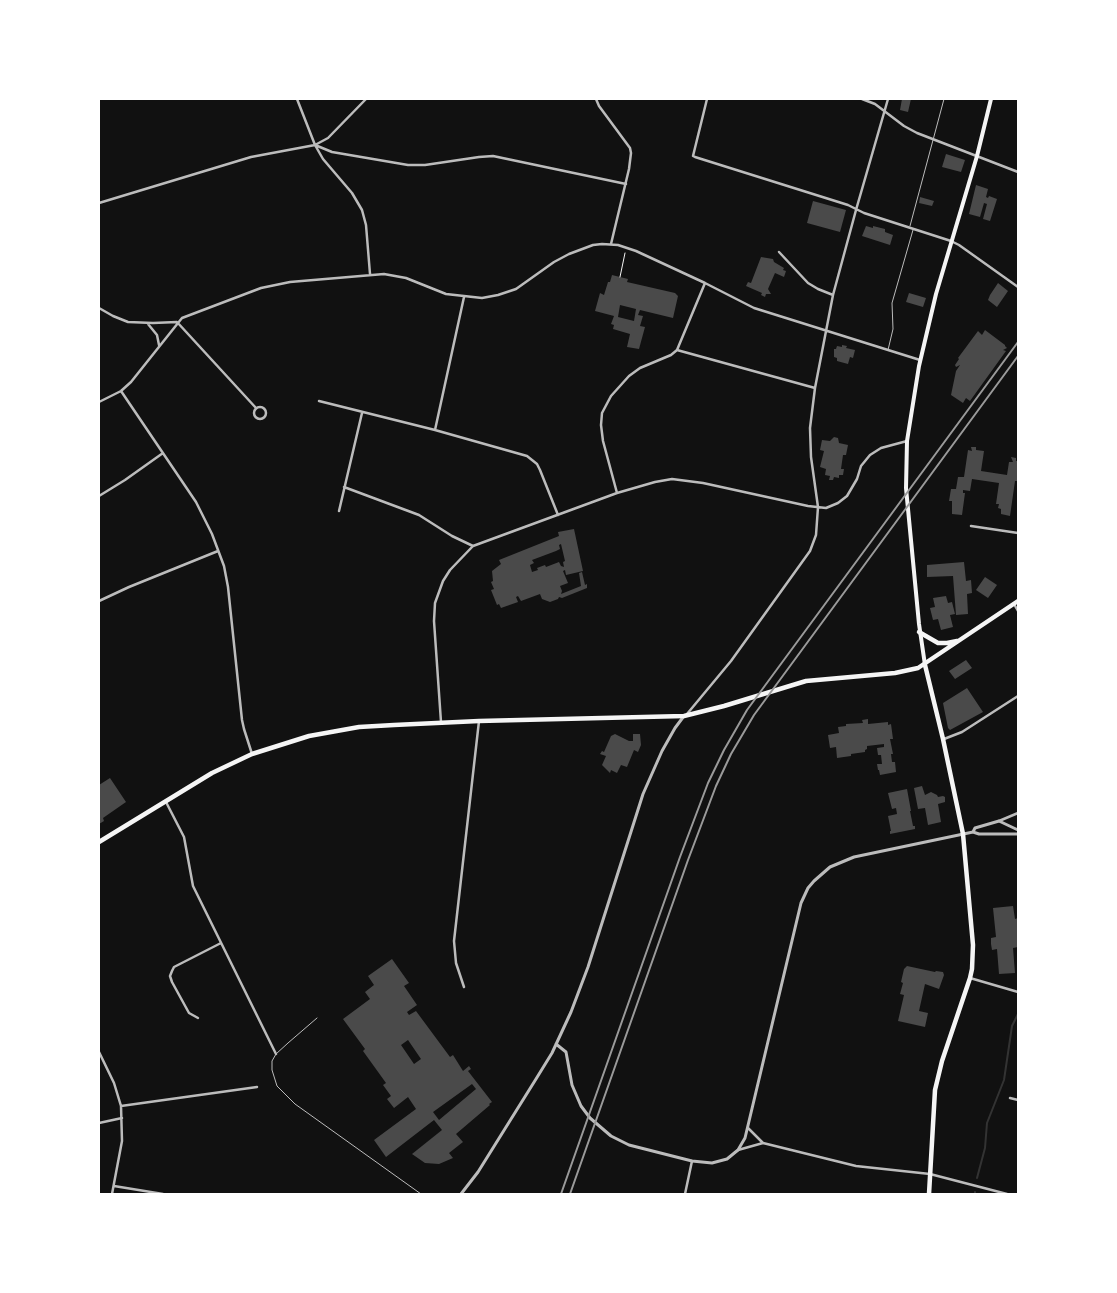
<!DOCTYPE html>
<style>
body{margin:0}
#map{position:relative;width:1117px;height:1293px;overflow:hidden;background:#111;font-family:Bitter,serif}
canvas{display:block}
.frame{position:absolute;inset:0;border:100px solid #fff;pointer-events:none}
</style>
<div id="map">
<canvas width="1117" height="1293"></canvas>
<div class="frame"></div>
</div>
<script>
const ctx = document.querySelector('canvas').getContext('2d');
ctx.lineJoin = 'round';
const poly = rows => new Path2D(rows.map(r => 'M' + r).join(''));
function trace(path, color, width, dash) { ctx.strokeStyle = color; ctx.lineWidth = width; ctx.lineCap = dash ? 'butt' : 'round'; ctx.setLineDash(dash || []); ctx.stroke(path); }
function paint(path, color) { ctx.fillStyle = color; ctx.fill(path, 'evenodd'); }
trace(poly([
 [977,1178,985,1148,987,1123,1004,1080,1012,1026,1018,1014],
 [975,1192,975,1194]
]), '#333', 2);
paint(poly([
 [902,99,911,99,908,112,900,110],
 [946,154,965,160,961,172,942,167],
 [976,185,988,189,986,197,988,198,989,196,997,199,990,221,983,219,987,204,984,203,980,217,969,214],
 [920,197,934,201,932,206,919,203],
 [813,201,846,210,840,232,807,223],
 [866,226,873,228,873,226,885,229,885,232,893,235,890,245,862,236],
 [761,257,773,259,774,262,784,268,783,270,786,271,784,277,775,273,768,289,771,294,766,294,765,297,761,295,762,293,746,286,748,282,751,283],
 [612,275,628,279,627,282,675,293,678,296,673,318,640,310,638,315,643,316,640,326,645,327,639,349,627,347,630,334,613,329,614,325,611,324,614,316,595,311,600,293,604,295,608,282,610,282],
 [620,305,636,309,634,321,618,317],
 [998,283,1008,291,997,307,988,300,990,295],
 [909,293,926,298,923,307,906,302],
 [985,330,1005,345,1005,346,1007,348,1003,350,1006,351,970,401,966,398,963,403,951,395,956,371,960,365,956,367,955,365,959,359,958,358,978,331,982,335],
 [842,345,847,346,846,348,855,350,853,358,850,357,848,364,837,361,837,358,834,357,834,349,836,349,837,346,842,347],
 [834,437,838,438,839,443,848,445,846,455,843,455,841,469,844,469,843,475,839,475,839,478,834,477,833,480,829,480,830,476,825,475,826,469,820,467,824,451,820,450,822,440,830,441],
 [971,447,976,447,976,450,984,451,981,471,1007,475,1009,462,1013,462,1011,457,1016,458,1016,461,1018,461,1018,481,1015,481,1010,516,1001,514,1001,509,998,508,999,504,996,504,999,483,972,479,970,491,963,490,963,493,965,493,962,515,952,514,952,501,949,501,951,489,956,489,958,477,964,477,968,450,972,451],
 [574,529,583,571,566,575,565,570,563,571,568,583,560,586,562,591,561,594,581,586,579,573,582,572,585,585,587,584,587,588,562,598,559,597,558,599,550,602,542,599,540,594,521,601,518,596,516,597,518,602,501,608,499,604,497,605,491,590,494,589,491,582,493,581,492,571,501,564,499,560,559,536,558,532],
 [561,544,565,561,563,562,564,567,561,566,559,562,546,567,545,565,537,568,538,570,532,572,530,565,534,563,532,560,556,551,560,549,559,545],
 [964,562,966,581,971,580,972,593,967,594,968,614,956,615,953,576,927,577,927,565],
 [985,577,997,585,988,598,976,590],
 [946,596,948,603,952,602,955,614,950,615,953,627,941,630,938,619,933,620,930,608,935,607,933,598],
 [966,660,972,668,955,679,949,671],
 [967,688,983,712,950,730,948,728,943,703],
 [868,719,868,724,888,722,888,725,891,724,893,739,890,739,893,754,891,754,892,762,895,762,896,772,880,775,879,770,878,770,877,764,882,764,881,755,878,755,877,748,884,747,884,744,867,746,867,749,865,750,865,752,851,754,851,756,837,758,836,747,830,748,828,735,839,733,838,727,846,726,846,724,863,723,862,720],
 [615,734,629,741,633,741,633,734,640,734,641,745,638,752,634,750,627,767,621,765,617,773,611,770,610,773,602,765,606,756,600,754,602,751,604,752,611,736],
 [110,778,126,802,103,818,104,821,99,824,99,785],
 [922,786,925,795,931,792,937,795,938,797,943,796,945,797,945,802,938,804,941,822,928,825,925,808,918,809,914,788],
 [907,789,911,811,910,811,913,826,915,826,915,829,890,834,890,831,891,831,888,816,897,814,896,808,892,809,888,793],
 [1013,906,1015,919,1018,918,1018,947,1013,948,1015,973,999,974,997,949,992,950,991,944,991,938,996,937,993,908],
 [392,959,409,983,404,986,417,1005,407,1012,409,1015,416,1011,450,1057,453,1055,463,1071,469,1066,471,1069,468,1071,492,1102,489,1104,490,1105,456,1134,463,1142,449,1153,453,1158,439,1164,425,1163,412,1154,442,1130,434,1120,386,1157,374,1140,416,1109,408,1097,394,1108,387,1099,391,1096,383,1085,386,1083,363,1051,365,1049,343,1019,370,999,365,992,374,985,368,976],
 [408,1040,421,1059,414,1064,401,1045],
 [472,1084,476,1089,439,1120,433,1112],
 [907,966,935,972,936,971,943,972,944,975,939,989,925,984,919,1011,928,1013,925,1027,898,1021,904,995,900,994,903,983,901,982,904,969]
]), '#4a4a4a');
trace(poly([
 [620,277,625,253]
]), '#f5f5f5', 1);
trace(poly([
 [910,226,944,99],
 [888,350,893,329,892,303,913,230],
 [317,1018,288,1043,276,1054,272,1061,272,1070,277,1086,295,1104,421,1194]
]), '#bcbcbc', 1);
trace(poly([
 [297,99,315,145,323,159,352,193,362,210,366,225,370,274],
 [596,99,599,106,630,148,631,153,629,169,611,244],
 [707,99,693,156,695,157,848,205,864,213,951,241,959,245,1018,287],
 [862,99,875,104,904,126,917,133,1018,172],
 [315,145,332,152,408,165,425,165,479,157,493,156,626,184],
 [99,203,251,157,315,145,328,138,366,99],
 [779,252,808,283,818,289,833,295],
 [99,308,113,316,128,322,153,323,177,322,256,408],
 [148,324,157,335,159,345],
 [677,350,815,388],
 [121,391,196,502,212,534,224,566,228,587,242,720,244,729,252,754],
 [319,401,435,430,527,456,537,464,540,470,558,515],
 [99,402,121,391,131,382,182,318,261,288,290,282,384,274,406,278,446,294,482,298,498,295,516,289,554,262,569,254,593,245,602,244,618,245,636,251,705,283,754,308,920,360],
 '254 413a6 6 0 1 1 12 0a6 6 0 1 1-12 0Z',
 [435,430,464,297],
 [344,487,419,515,452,536,473,546],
 [617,493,603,441,601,425,602,413,611,396,629,376,640,368,671,355,677,350,705,283],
 [99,496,125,480,163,453],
 [339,511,362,413],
 [971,526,1018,533],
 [99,601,129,587,218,551],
 [1014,604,1018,611],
 [687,714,731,661,810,551,816,535,818,507,811,457,810,428,815,388,833,295,856,210,888,99],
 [441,722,434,621,435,603,443,581,450,570,473,546,617,493,655,482,672,479,703,483,808,506,826,508,838,503,847,496,857,479,861,466,870,455,881,448,907,441],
 [944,739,962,732,1018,696],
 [166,802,184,837,193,886,276,1054],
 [999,821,1018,813],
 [970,978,1018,992],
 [464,987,456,963,454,941,479,721],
 [198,1018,189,1013,172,982,170,976,172,971,174,967,221,943],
 [99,1052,114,1083,121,1106,122,1141,112,1194],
 [1010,1098,1018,1100],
 [121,1106,257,1087],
 [99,1123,122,1118],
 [748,1128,763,1143,856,1166,930,1174,1007,1194],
 [738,1150,763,1143],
 [114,1186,163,1194],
 [685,1194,692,1161]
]), '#bcbcbc', 2.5);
trace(poly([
 [973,832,975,828,999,821,1018,830],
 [556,1044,566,1052,572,1085,581,1106,590,1118,611,1136,629,1145,692,1161,712,1163,727,1159,738,1150,745,1138,801,903,808,888,814,881,830,867,854,857,973,832,979,834,1018,834],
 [461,1194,478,1172,536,1079,552,1053,571,1012,588,967,643,794,662,751,675,728,684,716]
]), '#bcbcbc', 3);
trace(poly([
 [925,665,919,624,906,488,907,441,919,366,936,294,977,156,991,99]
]), '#f5f5f5', 4);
trace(poly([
 [919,632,938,643,947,643,957,641],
 [925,665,943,739,963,834,973,945,972,969,970,978,942,1061,935,1090,929,1194],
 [99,842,212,773,252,754,309,736,359,727,394,725,479,721,684,716,724,706,806,681,895,673,918,668,1018,601]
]), '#f5f5f5', 4.5);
trace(poly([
 [561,1194,680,857,708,783,724,750,747,710,1018,342],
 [570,1194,688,860,716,786,731,754,754,715,1018,356]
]), '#9a9a9a', 2);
</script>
